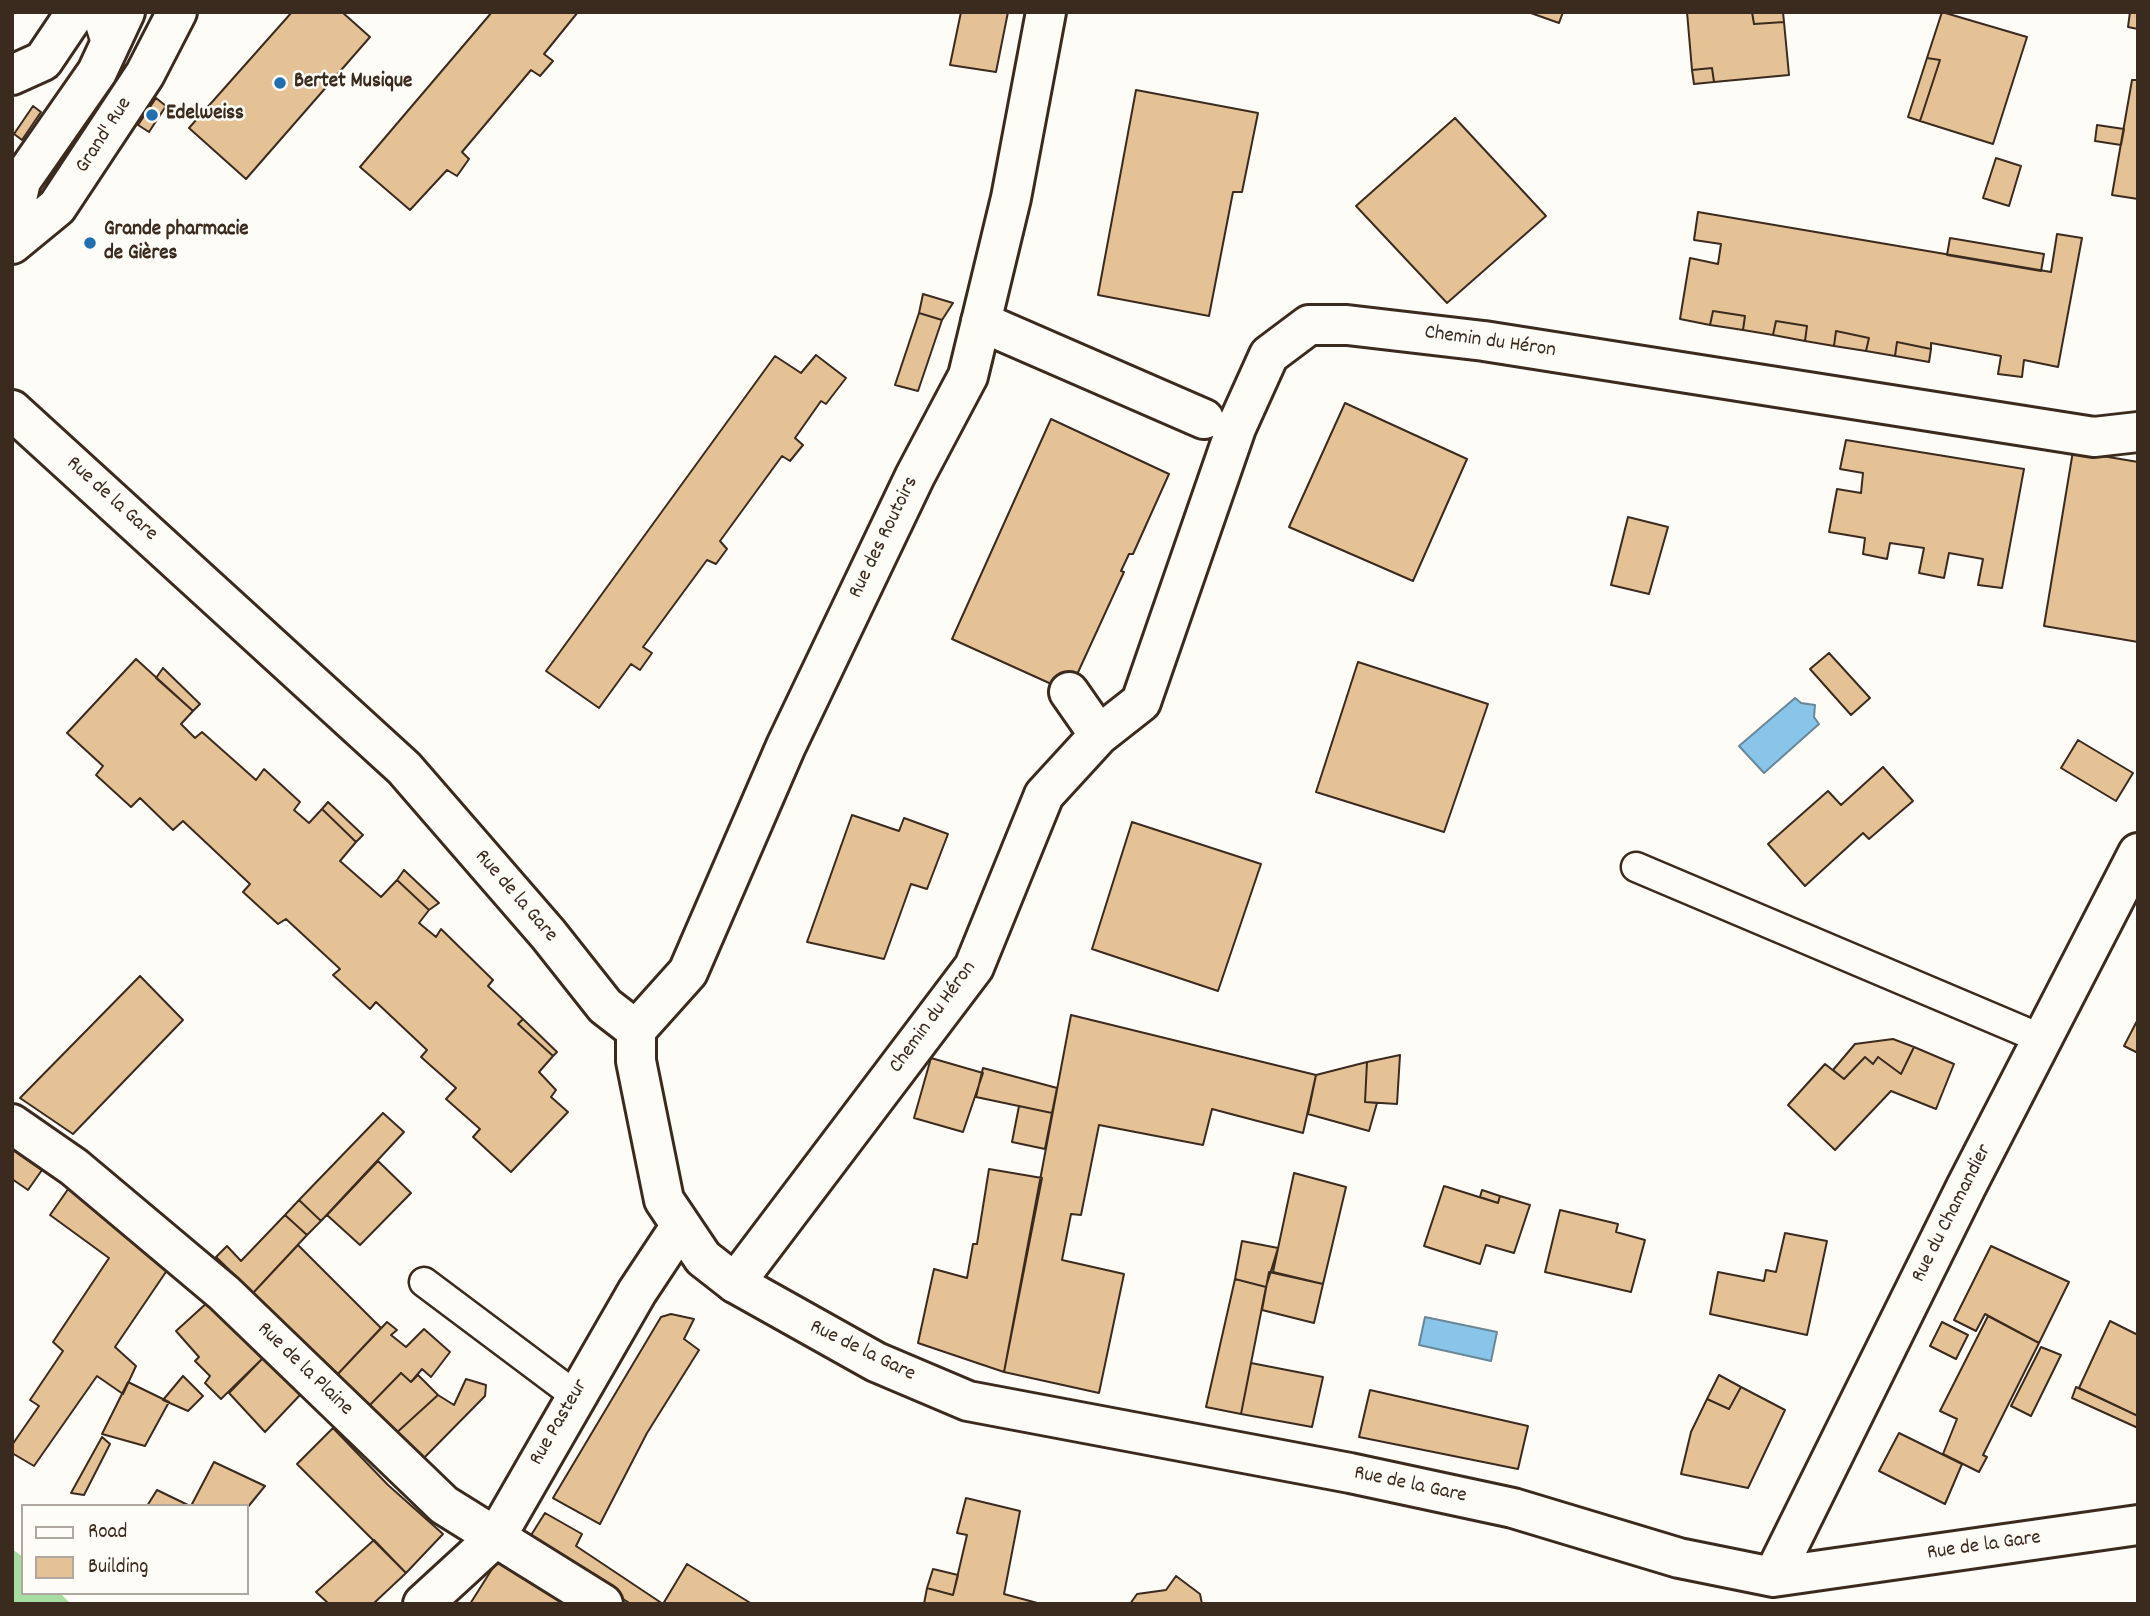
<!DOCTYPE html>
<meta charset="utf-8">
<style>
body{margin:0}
#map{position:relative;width:2150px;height:1616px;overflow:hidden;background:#fdfcf7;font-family:Dekko,sans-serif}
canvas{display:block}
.frame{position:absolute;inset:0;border:14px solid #3b2a1e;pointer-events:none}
.legend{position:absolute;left:21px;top:1504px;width:228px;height:91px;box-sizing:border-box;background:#fdfcf7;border:2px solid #afa8a0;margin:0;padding:9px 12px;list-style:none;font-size:21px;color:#3b2a1e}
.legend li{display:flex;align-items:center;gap:14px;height:35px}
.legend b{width:35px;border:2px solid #afa8a0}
</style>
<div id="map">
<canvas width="2150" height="1616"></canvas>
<div class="frame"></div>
<ul class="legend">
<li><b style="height:9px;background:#fdfcf7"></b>Road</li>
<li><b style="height:19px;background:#e5c296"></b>Building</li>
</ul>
</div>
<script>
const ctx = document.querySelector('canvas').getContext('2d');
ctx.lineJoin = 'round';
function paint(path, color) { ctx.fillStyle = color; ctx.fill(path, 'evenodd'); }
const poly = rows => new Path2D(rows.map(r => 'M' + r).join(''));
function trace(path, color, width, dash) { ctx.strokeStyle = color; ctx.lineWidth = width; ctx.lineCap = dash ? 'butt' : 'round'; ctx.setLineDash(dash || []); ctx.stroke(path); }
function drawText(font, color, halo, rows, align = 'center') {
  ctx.font = font + ' Dekko,sans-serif'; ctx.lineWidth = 5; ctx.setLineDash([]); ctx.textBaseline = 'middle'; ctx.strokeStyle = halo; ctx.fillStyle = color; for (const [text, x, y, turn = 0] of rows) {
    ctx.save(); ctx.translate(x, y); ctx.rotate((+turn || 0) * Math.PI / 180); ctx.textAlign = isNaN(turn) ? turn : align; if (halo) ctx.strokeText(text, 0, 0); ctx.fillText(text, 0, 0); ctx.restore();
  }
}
paint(poly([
 [12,1549,23,1557,23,1593,60,1593,71,1604,12,1604]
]), '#a5dda2');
const water = poly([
 [1795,698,1801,703,1815,705,1814,717,1819,724,1764,773,1739,746,1795,698],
 [1425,1317,1497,1332,1491,1361,1419,1345,1425,1317]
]);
paint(water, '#88c5e8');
trace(water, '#698797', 2);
const building = poly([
 [292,12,342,12,370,37,246,179,189,128,292,12],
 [492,12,578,12,544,54,553,61,540,76,531,70,462,152,469,159,457,176,447,170,410,210,360,167,492,12],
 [961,12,1008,12,996,72,950,65,961,12],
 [1528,12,1563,12,1559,23,1528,12],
 [1687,12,1752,12,1754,24,1784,22,1789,75,1714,82,1712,68,1692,70,1687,12],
 [1752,12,1783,12,1784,22,1754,24,1752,12],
 [1942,12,2027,37,1993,144,1920,121,1940,60,1927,58,1942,12],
 [2130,12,2138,13,2138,29,2128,27,2130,12],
 [1927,58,1940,60,1920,121,1908,117,1927,58],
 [1712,68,1714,82,1694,84,1692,70,1712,68],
 [2132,80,2138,80,2138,199,2112,195,2132,80],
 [1136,90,1258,113,1242,192,1233,192,1209,316,1098,295,1136,90],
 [156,98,166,106,149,132,138,125,156,98],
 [33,106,41,112,22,140,14,134,33,106],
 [1455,118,1546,216,1447,303,1356,206,1455,118],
 [2097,125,2124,129,2121,145,2095,141,2097,125],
 [1996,158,2021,166,2009,206,1983,198,1996,158],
 [1698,212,2051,272,2057,234,2082,238,2058,367,2024,360,2022,377,1998,374,2001,356,1931,343,1931,349,1897,342,1895,356,1866,351,1869,338,1836,331,1834,346,1805,341,1807,326,1776,321,1773,335,1743,330,1745,316,1713,311,1710,325,1680,319,1690,258,1718,264,1721,244,1694,240,1698,212],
 [1950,238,2044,254,2041,271,1947,255,1950,238],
 [923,294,953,303,942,320,919,313,923,294],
 [1713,311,1745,316,1743,330,1710,325,1713,311],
 [919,313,942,320,918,391,895,385,919,313],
 [1776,321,1807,326,1805,341,1773,335,1776,321],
 [1836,331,1869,338,1866,351,1834,346,1836,331],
 [1897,342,1931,349,1929,362,1895,356,1897,342],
 [816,355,846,378,826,404,821,401,795,438,803,445,790,461,782,456,720,541,727,549,716,564,707,560,643,647,652,653,640,670,631,664,599,708,546,671,775,356,801,373,816,355],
 [1345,403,1467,459,1413,581,1289,527,1345,403],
 [1051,419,1169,474,1133,554,1129,554,1121,571,1124,572,1069,692,952,639,1051,419],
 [1846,440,2024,469,2002,588,1978,585,1983,559,1949,553,1944,578,1919,573,1924,548,1890,543,1887,559,1863,554,1865,538,1829,532,1837,489,1861,493,1863,473,1840,469,1846,440],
 [2073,451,2138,462,2138,642,2044,626,2073,451],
 [1628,517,1668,527,1649,594,1611,585,1628,517],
 [1829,653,1870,698,1851,715,1810,669,1829,653],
 [136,659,193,711,181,724,195,738,202,732,256,780,264,769,300,802,294,810,309,823,322,809,356,842,340,861,381,897,397,880,429,910,419,923,436,937,441,929,493,980,488,986,523,1019,518,1024,553,1056,539,1072,556,1090,551,1097,568,1112,511,1172,473,1137,480,1129,446,1099,456,1088,421,1057,427,1050,376,1002,370,1009,333,975,340,969,286,919,278,924,243,892,250,884,183,821,173,830,140,798,131,807,96,775,103,766,67,733,136,659],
 [1358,662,1488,704,1444,832,1316,792,1358,662],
 [163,668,200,704,193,711,156,678,163,668],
 [2078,740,2133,773,2116,801,2061,768,2078,740],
 [1883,767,1913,801,1869,839,1863,833,1805,886,1768,844,1828,791,1841,805,1883,767],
 [328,802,363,835,356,842,322,809,328,802],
 [852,815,899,831,904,818,948,834,927,889,911,884,884,959,807,942,852,815],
 [1132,822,1261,864,1218,991,1092,949,1132,822],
 [404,870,439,903,429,910,397,880,404,870],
 [140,976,183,1020,73,1134,20,1098,140,976],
 [1071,1015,1316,1075,1303,1133,1212,1109,1203,1145,1099,1125,1081,1215,1071,1214,1062,1260,1124,1274,1099,1393,1004,1372,1071,1015],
 [523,1019,557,1052,553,1056,518,1024,523,1019],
 [2138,1019,2138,1053,2124,1046,2138,1019],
 [1893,1039,1914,1047,1901,1074,1878,1057,1873,1064,1865,1057,1844,1079,1833,1070,1855,1044,1893,1039],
 [1914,1047,1954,1064,1936,1109,1891,1091,1835,1150,1788,1105,1825,1064,1844,1079,1865,1057,1873,1064,1878,1057,1901,1074,1914,1047],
 [1400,1055,1397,1104,1365,1102,1367,1062,1400,1055],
 [931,1058,983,1073,963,1132,914,1118,931,1058],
 [1367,1062,1365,1102,1377,1103,1369,1131,1308,1114,1316,1075,1367,1062],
 [983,1068,1057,1088,1052,1113,976,1097,983,1068],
 [1019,1106,1052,1113,1045,1149,1012,1142,1019,1106],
 [383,1113,404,1132,321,1221,299,1200,383,1113],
 [12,1149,42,1170,28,1190,12,1179,12,1149],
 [378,1161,411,1193,360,1245,327,1215,378,1161],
 [989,1169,1042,1178,1004,1372,918,1343,934,1269,967,1278,973,1244,977,1244,989,1169],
 [1294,1173,1346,1187,1323,1284,1273,1272,1294,1173],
 [71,1185,172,1263,115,1347,136,1366,123,1394,97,1376,34,1466,12,1453,12,1445,39,1406,30,1400,63,1351,53,1342,109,1258,50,1215,71,1185],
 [1444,1186,1498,1203,1500,1196,1530,1205,1514,1253,1486,1245,1480,1264,1424,1246,1444,1186],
 [1482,1190,1500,1196,1498,1203,1480,1197,1482,1190],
 [299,1200,321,1221,307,1235,285,1215,299,1200],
 [1560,1210,1618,1224,1616,1232,1645,1240,1631,1292,1545,1272,1560,1210],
 [285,1215,307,1235,253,1293,216,1257,227,1246,241,1261,285,1215],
 [1785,1233,1827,1241,1807,1335,1710,1314,1718,1272,1764,1281,1766,1270,1776,1272,1785,1233],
 [1242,1241,1278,1248,1266,1287,1235,1279,1242,1241],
 [298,1245,381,1328,335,1377,253,1293,298,1245],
 [1991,1246,2069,1282,2039,1343,1985,1314,1976,1331,1954,1320,1991,1246],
 [1269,1272,1323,1284,1314,1323,1262,1310,1269,1272],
 [1235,1279,1266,1287,1241,1414,1206,1407,1235,1279],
 [209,1301,264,1357,221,1399,205,1383,210,1376,195,1361,199,1357,176,1331,209,1301],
 [671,1314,694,1319,684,1339,699,1350,647,1433,600,1524,553,1498,661,1317,671,1314],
 [1988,1316,2039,1343,1983,1455,1987,1457,1979,1472,1943,1454,1957,1419,1940,1411,1988,1316],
 [2110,1321,2138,1335,2138,1416,2079,1388,2110,1321],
 [387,1322,397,1330,391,1335,406,1347,424,1329,450,1352,431,1377,422,1369,411,1382,401,1373,366,1409,335,1377,387,1322],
 [1942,1322,1968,1335,1956,1359,1930,1346,1942,1322],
 [2041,1347,2061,1355,2031,1416,2011,1406,2041,1347],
 [264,1357,300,1395,265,1432,229,1393,264,1357],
 [1251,1363,1323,1377,1312,1427,1241,1414,1251,1363],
 [401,1373,411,1382,418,1375,438,1395,393,1436,366,1409,401,1373],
 [1719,1375,1741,1387,1729,1409,1707,1399,1719,1375],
 [183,1376,203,1396,188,1411,163,1400,183,1376],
 [466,1379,486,1385,485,1396,420,1462,393,1436,438,1395,454,1405,466,1379],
 [128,1382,169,1402,145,1446,102,1434,128,1382],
 [1741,1387,1785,1410,1748,1488,1681,1474,1691,1432,1707,1399,1729,1409,1741,1387],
 [2076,1387,2138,1416,2138,1428,2072,1398,2076,1387],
 [1370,1390,1528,1426,1518,1469,1359,1437,1370,1390],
 [333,1428,388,1485,443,1534,406,1573,297,1464,333,1428],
 [1899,1433,1962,1464,1945,1504,1879,1471,1899,1433],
 [102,1437,110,1444,84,1495,71,1493,102,1437],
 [214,1462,265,1486,247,1508,191,1506,214,1462],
 [157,1490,190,1506,147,1506,157,1490],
 [966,1498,1020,1511,1004,1594,1041,1604,924,1604,927,1588,953,1595,967,1535,957,1533,966,1498],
 [545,1513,582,1534,576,1546,663,1604,631,1604,528,1540,545,1513],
 [374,1540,406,1573,373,1604,329,1604,316,1592,374,1540],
 [499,1558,569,1604,470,1604,499,1558],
 [687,1564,752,1604,663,1604,687,1564],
 [933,1569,958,1575,953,1595,927,1588,933,1569],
 [1176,1576,1200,1594,1202,1604,1130,1604,1137,1594,1166,1590,1176,1576]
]);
paint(building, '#e5c296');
trace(building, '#3b2a1e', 2);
const service = poly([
 [96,12,108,49],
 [1636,867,2042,1039],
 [424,1282,576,1396]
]);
const pedestrian = poly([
 [981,322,1204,419],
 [1069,692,1099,735],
 [735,1283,974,967,1044,795,1099,735,1141,702,1236,428,1269,355,1309,325,1347,325,1484,341,2094,437,2138,432]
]);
const minor = poly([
 [12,75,43,61,76,12],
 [12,410,404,768,548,934,605,1006,636,1030,636,1061,664,1200,703,1258,735,1283,876,1362,968,1401,1350,1473,1513,1508,1679,1558,1773,1577,2138,1525],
 [636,1030,688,972,786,746,915,476,968,376,1011,198,1046,12],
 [12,1124,74,1167,224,1293,444,1505,603,1604],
 [1773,1577,1966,1187,2138,853],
 [423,1604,496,1537,637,1292,680,1227]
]);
const secondary = poly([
 [12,221,21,181,97,72,125,12],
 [12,244,57,207,145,74,177,12]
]);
trace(service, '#3b2a1e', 33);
trace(pedestrian, '#3b2a1e', 44);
trace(minor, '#3b2a1e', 44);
trace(secondary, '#3b2a1e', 44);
trace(service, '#fdfcf7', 28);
trace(pedestrian, '#fdfcf7', 38);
trace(minor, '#fdfcf7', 38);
trace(secondary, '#fdfcf7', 38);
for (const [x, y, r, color] of [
 [280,83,7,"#1f6fb2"],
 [152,115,7,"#1f6fb2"],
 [90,243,7,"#1f6fb2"]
]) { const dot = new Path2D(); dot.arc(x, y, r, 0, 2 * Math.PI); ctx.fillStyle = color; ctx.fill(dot); trace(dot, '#fdfcf7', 2.5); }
drawText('bold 21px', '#3b2a1e', '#fdfcf7', [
 ["Bertet Musique",294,83],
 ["Edelweiss",166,115],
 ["Grande pharmacie",104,231],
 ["de Gières",104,255]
], 'left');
drawText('21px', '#3b2a1e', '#fdfcf7', [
 ["Grand' Rue",105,136,-57],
 ["Chemin du Héron",1490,343,8],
 ["Rue de la Gare",111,500,42],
 ["Rue des Routoirs",885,538,-64],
 ["Rue de la Gare",515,897,49],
 ["Chemin du Héron",934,1018,-54],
 ["Rue du Chamandier",1953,1214,-63],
 ["Rue de la Gare",862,1352,26],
 ["Rue de la Plaine",304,1370,44],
 ["Rue Pasteur",560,1423,-60],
 ["Rue de la Gare",1410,1486,12],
 ["Rue de la Gare",1984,1547,-8]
]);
</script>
